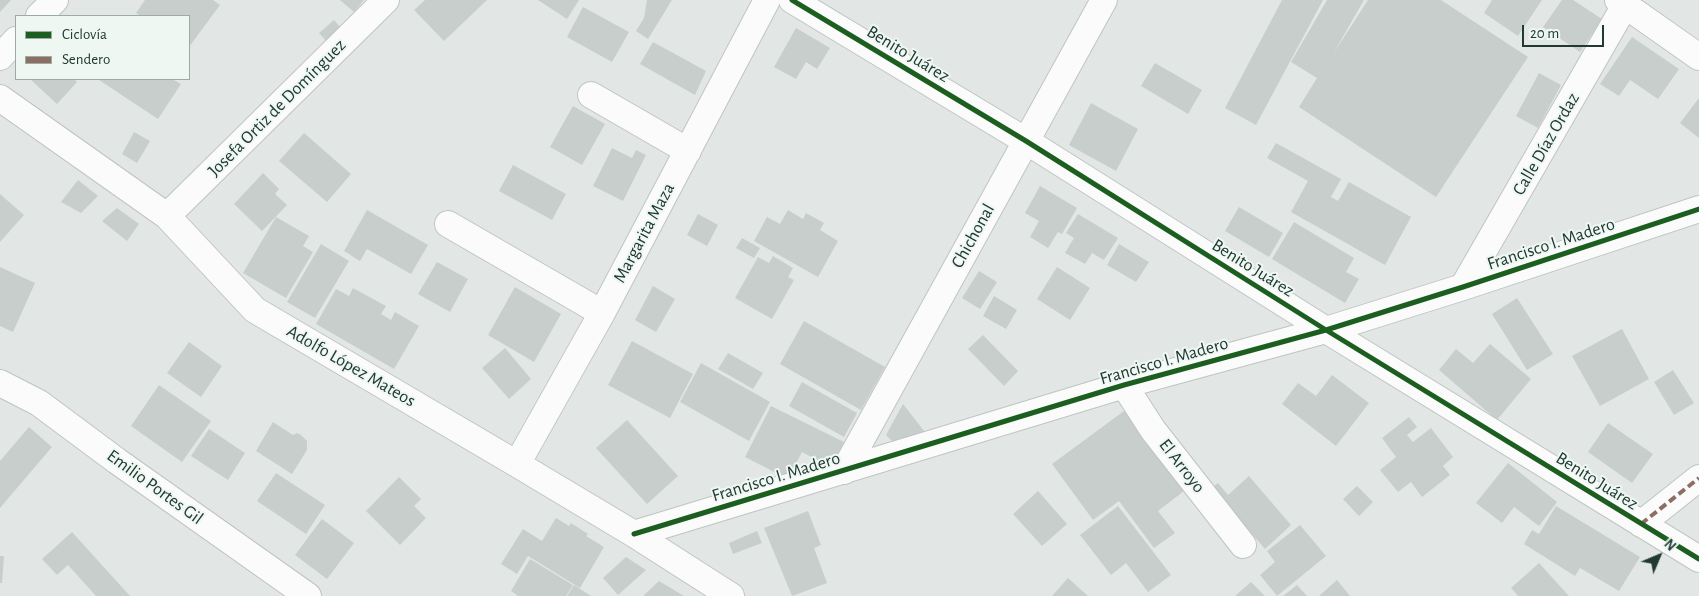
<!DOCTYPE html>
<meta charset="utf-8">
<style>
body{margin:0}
#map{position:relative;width:1699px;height:596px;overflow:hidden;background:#e2e7e5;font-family:"Alegreya Sans",sans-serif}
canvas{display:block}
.legend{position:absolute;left:15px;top:15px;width:175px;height:65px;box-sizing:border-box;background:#eff7f3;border:1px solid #9caba6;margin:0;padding:6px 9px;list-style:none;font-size:15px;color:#203932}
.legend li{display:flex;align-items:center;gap:10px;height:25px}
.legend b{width:25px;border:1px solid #9caba6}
.north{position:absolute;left:1634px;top:531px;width:50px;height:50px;-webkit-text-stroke:4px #eff7f3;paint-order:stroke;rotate:45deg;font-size:14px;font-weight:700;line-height:20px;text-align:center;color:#203932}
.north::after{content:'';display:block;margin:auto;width:18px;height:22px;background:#203932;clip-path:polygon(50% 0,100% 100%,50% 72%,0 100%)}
.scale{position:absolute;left:1522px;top:25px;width:82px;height:22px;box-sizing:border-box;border:2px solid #203932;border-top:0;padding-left:6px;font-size:15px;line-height:18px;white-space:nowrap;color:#203932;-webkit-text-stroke:4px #eff7f3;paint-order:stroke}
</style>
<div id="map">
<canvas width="1699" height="596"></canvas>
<ul class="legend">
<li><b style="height:6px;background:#1b5e20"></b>Ciclovía</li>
<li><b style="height:6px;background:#8d6e63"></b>Sendero</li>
</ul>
<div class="north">N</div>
<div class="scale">20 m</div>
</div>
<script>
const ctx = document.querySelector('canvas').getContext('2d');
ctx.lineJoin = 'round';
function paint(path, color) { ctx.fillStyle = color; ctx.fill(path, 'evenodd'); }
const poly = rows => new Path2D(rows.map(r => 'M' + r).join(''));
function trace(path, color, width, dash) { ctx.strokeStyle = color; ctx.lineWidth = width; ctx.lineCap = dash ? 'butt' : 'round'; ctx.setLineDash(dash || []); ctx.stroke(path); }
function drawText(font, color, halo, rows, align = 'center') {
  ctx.font = font + ' "Alegreya Sans",sans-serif'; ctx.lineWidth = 4; ctx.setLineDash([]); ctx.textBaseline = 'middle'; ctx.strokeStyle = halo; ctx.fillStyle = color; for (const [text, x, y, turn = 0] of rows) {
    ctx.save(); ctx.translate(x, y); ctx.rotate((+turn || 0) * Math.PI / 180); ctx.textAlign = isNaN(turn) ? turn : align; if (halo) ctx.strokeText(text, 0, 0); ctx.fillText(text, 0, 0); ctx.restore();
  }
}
paint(poly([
 [0,0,11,0,0,12],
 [145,0,213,0,220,5,189,47,189,16,141,16,136,13],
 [340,0,364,0,354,12],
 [425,0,487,0,444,41,414,10],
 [538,0,579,0,567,19],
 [647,0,672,0,648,39,636,31,644,18],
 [1282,0,1323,0,1256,125,1225,108],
 [1327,0,1364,0,1333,54,1368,0,1441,0,1528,57,1436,197,1299,107,1317,78,1291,62],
 [1492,0,1542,0,1518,36,1484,13],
 [1562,0,1573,0,1602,19,1580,52,1543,27],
 [583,7,629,32,612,62,567,37],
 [334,20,342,29,328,43,319,33],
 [796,28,830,48,817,69,806,62,796,79,774,67],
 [1632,37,1679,69,1658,99,1630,80,1619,96,1600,84],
 [653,42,706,71,695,95,640,64],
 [1155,63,1202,90,1188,114,1141,86],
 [1539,73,1561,85,1538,128,1516,116],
 [30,79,74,79,77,82,57,104],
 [99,79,172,79,181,84,158,119,99,80],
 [1699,98,1699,138,1680,123],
 [1091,103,1138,129,1116,171,1069,145],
 [573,106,605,124,582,165,550,147],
 [134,132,150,141,137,163,122,154],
 [304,133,351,174,327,202,279,161],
 [1276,143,1341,179,1331,197,1338,201,1349,182,1411,217,1385,265,1291,212,1308,181,1267,158],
 [612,148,632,158,636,150,646,155,623,201,593,186],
 [513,165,566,194,552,220,499,191],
 [263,173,279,189,275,194,287,205,262,231,234,204],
 [78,180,98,196,81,213,61,202],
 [1040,186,1077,208,1062,234,1058,232,1048,248,1030,237,1039,221,1025,213],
 [0,194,24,215,0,242],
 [1239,207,1283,233,1269,257,1225,231],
 [117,208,139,224,127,241,102,221],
 [367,210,428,245,411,274,367,249,360,261,344,251],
 [788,210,803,219,806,213,824,223,820,230,838,241,818,277,754,241,767,217,780,224],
 [698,214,718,225,707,246,687,235],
 [1078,214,1118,238,1104,260,1092,253,1085,264,1065,253,1074,238,1066,233],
 [276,217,309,236,303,246,313,252,286,298,243,273],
 [1294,222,1354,258,1346,272,1359,279,1345,303,1272,259],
 [742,238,760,248,754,258,736,248],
 [321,244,349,261,315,318,287,302],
 [1119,244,1149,262,1136,282,1107,265],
 [773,256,793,268,788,277,794,280,772,319,735,298,758,257,769,263],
 [437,262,468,279,450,312,418,294],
 [0,267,35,283,13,332,0,326],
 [1057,267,1090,288,1070,320,1037,299],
 [979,271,997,282,980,309,962,298],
 [653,286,675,299,656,332,635,320],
 [515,287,561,314,534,362,488,335],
 [353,288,386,306,381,314,391,320,395,312,419,326,394,369,316,324,336,289,349,296],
 [994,296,1017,310,1006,329,983,316],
 [1517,298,1553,354,1527,370,1492,314],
 [804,321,885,367,861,410,780,364],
 [1622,329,1649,379,1600,406,1572,356],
 [983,335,1018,371,1004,386,968,349],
 [632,341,693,374,670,418,608,385],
 [189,342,222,366,201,397,167,373],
 [1490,344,1531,379,1497,420,1439,370,1456,349,1473,363],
 [505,348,531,379,509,399,482,368],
 [728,353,763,373,753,389,718,369],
 [701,363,770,402,749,441,680,402],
 [1673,370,1694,403,1674,415,1654,382],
 [1332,375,1369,403,1336,446,1282,404,1298,383,1316,396],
 [802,382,857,413,844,437,789,406],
 [159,385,211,421,182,462,131,426],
 [903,404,928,436,896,445,886,435],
 [771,406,844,442,831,467,802,452,788,479,745,457],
 [1124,411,1184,491,1158,511,1175,533,1154,548,1119,501,1093,520,1052,464],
 [1409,417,1417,427,1407,435,1413,442,1431,428,1453,457,1443,466,1450,475,1422,497,1411,482,1398,492,1380,470,1396,457,1382,438],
 [627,420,678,476,647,504,596,448],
 [273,422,293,435,297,433,301,435,307,441,307,450,292,474,256,451],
 [1608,423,1653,454,1632,483,1588,452],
 [29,427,52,447,0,508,0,461],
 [209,429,245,453,228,480,191,456],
 [1508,463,1557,502,1539,526,1514,507,1502,523,1476,503],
 [276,473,325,505,306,534,257,501],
 [1249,476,1291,525,1265,549,1212,488,1218,483,1228,495],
 [399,477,421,499,414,506,426,518,400,545,366,511],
 [1357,486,1373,502,1359,516,1343,499],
 [1038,491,1067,524,1042,546,1013,514],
 [1118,506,1171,575,1148,592,1126,563,1111,575,1080,535],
 [1556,506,1640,557,1619,591,1580,568,1575,576,1524,544,1532,530,1539,534],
 [808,511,821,545,814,548,827,583,792,596,764,528],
 [556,518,569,526,571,523,588,534,586,536,604,547,580,588,528,556,517,574,501,564,523,529,542,541],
 [322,519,354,543,327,579,295,555],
 [1300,525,1326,556,1277,596,1260,575,1275,562,1267,551],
 [757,531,762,543,733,554,729,543],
 [72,532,130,596,96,596,68,565,57,575,42,559],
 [0,556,4,556,2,583,0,583],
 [626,557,646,570,618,595,603,578],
 [530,559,573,585,566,596,518,596,511,591],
 [1539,563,1569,596,1518,596,1511,588],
 [1068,578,1088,596,1052,596],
 [1337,580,1350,596,1319,596],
 [659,581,684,596,643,596],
 [1251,582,1265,596,1235,596],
 [574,585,591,596,567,596],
 [1297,585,1307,596,1283,596]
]), '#c8cecc');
const street = poly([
 [792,0,1026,141,1326,330,1699,559],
 [1618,0,1699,57],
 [39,16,55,0],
 [0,57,16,40],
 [591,95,688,151],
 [0,98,167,216,255,310,517,464,634,534,731,596],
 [167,216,386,0],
 [448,224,602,313],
 [1463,287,1628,0],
 [0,383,39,403,117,461,308,596],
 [1124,385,1153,430,1243,545],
 [517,464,602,313,767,0],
 [844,471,1104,0],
 [1641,524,1699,478],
 [634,534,1124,385,1326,330,1463,287,1699,209]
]);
trace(street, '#bfc4c2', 28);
trace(street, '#fbfbfb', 26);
trace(poly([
 [1641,524,1699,478]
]), '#8d6e63', 4, [8, 4]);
trace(poly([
 [792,0,1026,141,1326,330,1699,559],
 [634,534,1124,385,1326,330,1463,287,1699,209]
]), '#1b5e20', 5);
drawText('18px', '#203932', '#eff7f3', [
 ["Benito Juárez",908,54,31],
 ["Josefa Ortiz de Domínguez",277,108,-45],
 ["Calle Díaz Ordaz",1546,144,-60],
 ["Margarita Maza",644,233,-62],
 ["Chichonal",973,236,-61],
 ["Francisco I. Madero",1551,244,-18],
 ["Benito Juárez",1253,268,32],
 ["Francisco I. Madero",1164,361,-16],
 ["Adolfo López Mateos",351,366,30],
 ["El Arroyo",1182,466,52],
 ["Francisco I. Madero",776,477,-17],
 ["Benito Juárez",1597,481,32],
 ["Emilio Portes Gil",155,487,36]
]);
</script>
